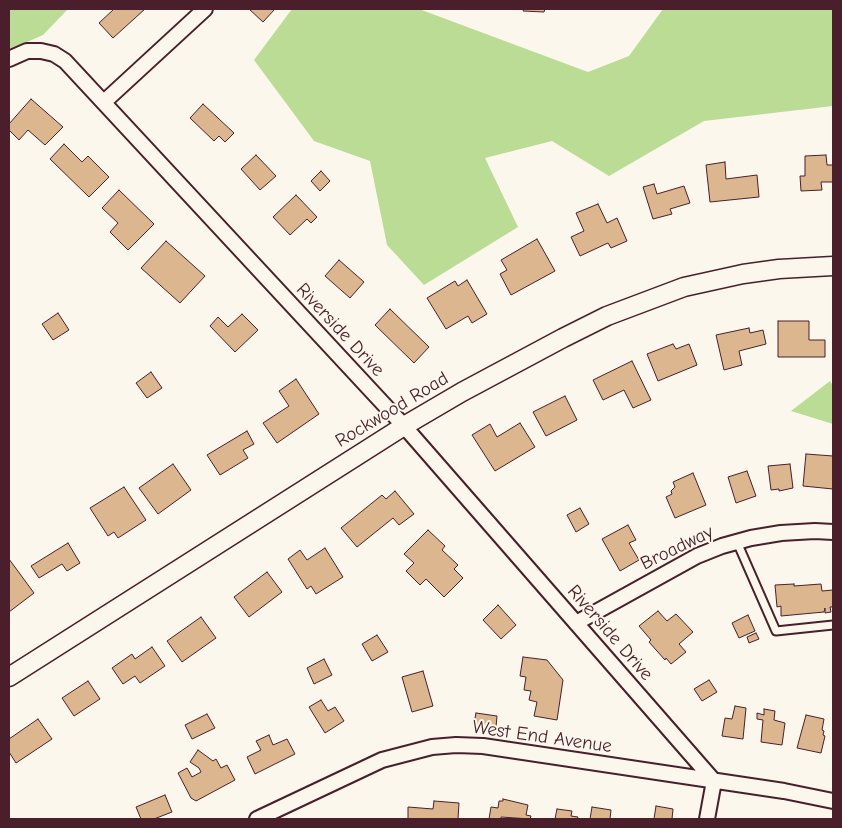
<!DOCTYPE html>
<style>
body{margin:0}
#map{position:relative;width:842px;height:828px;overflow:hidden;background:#fbf7ec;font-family:"Comic Neue",sans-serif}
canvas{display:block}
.frame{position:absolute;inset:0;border:10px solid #4a1f2b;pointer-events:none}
</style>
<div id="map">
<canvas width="842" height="828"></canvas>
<div class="frame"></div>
</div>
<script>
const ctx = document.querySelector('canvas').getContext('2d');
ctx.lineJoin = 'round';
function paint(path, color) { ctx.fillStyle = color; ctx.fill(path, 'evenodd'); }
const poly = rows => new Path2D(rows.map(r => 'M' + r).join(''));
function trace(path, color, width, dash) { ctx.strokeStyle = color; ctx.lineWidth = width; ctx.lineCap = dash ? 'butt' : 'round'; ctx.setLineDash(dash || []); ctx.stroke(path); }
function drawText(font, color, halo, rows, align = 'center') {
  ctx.font = font + ' "Comic Neue",sans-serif'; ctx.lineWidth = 4; ctx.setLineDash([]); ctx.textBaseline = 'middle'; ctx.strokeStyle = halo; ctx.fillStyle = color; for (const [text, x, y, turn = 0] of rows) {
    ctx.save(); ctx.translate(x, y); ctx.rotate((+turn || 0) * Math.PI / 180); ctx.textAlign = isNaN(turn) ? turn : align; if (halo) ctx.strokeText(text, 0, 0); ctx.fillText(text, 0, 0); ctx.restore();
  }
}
paint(poly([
 [9,9,68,9,43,35,9,50],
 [292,9,419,9,588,72,629,56,663,9,833,9,833,106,704,121,609,176,552,141,485,158,518,227,424,285,387,245,370,161,314,141,254,60],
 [830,381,833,386,833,424,791,411]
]), '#bbdc95');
const building = poly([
 [114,9,145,9,113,38,99,23,114,9],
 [249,9,275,9,263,22,249,9],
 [524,9,545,9,544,12,523,11,524,9],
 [31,99,63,127,45,145,28,130,19,140,9,130,9,124,31,99],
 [203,104,234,133,225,142,219,136,214,141,190,118,203,104],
 [64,144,82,162,88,156,109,177,89,197,50,159,64,144],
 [256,155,276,176,260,190,241,169,256,155],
 [826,155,827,165,833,165,833,182,821,182,822,190,801,191,800,176,805,176,805,156,826,155],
 [725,162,726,179,757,175,759,197,710,202,706,165,725,162],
 [321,171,330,181,320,191,311,181,321,171],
 [654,184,657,194,684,186,690,203,670,209,672,214,653,219,643,187,654,184],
 [119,190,154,224,128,250,110,232,118,223,102,208,119,190],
 [296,195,317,217,311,223,307,219,290,235,273,217,296,195],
 [598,204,607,223,617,218,627,241,611,248,608,243,580,256,571,237,584,231,576,213,598,204],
 [537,239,555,271,511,295,500,274,507,270,501,260,537,239],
 [166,241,205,276,180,303,141,268,166,241],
 [339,260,364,282,350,298,325,276,339,260],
 [467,280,487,314,472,323,468,316,446,329,427,298,455,281,458,286,467,280],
 [390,309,429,347,414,363,375,325,390,309],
 [58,313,69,330,53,340,42,324,58,313],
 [242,314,258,330,235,352,210,326,218,317,228,327,242,314],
 [778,321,809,321,809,340,825,340,825,357,778,357,778,321],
 [749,328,750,333,763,330,766,344,739,351,742,365,724,370,716,335,749,328],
 [673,344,676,349,689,344,697,365,658,381,647,354,673,344],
 [632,361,651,400,633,408,624,390,603,400,593,380,632,361],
 [151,372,162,388,147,398,136,383,151,372],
 [296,379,319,414,277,443,263,423,289,406,279,391,296,379],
 [565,396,577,420,546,436,533,412,565,396],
 [520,423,535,447,495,471,472,435,490,424,497,437,520,423],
 [247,431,254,444,243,450,248,458,220,475,207,455,247,431],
 [806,454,833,456,833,489,803,486,806,454],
 [173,464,191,490,158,514,139,488,173,464],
 [790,464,793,488,779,491,779,489,771,490,768,466,790,464],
 [747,471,756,496,736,503,728,477,747,471],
 [693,473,706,505,675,518,666,497,672,494,671,491,675,487,673,482,693,473],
 [124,487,146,520,118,538,114,532,108,536,90,508,124,487],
 [395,491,414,514,399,525,393,518,357,547,341,528,382,495,386,499,395,491],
 [580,508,589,524,576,532,567,515,580,508],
 [628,525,636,540,629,543,639,560,620,571,602,539,628,525],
 [428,530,445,546,442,550,458,565,454,569,463,578,444,597,426,579,420,585,406,571,414,563,404,554,428,530],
 [68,543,80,563,67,571,62,564,39,578,31,566,68,543],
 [325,548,343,577,316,594,311,586,307,589,288,559,300,550,307,560,325,548],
 [9,559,34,593,9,612,9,559],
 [267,572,282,592,249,617,234,597,267,572],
 [794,584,794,586,821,584,822,591,833,590,833,607,830,607,831,612,825,613,825,608,824,612,781,616,781,606,777,607,775,585,794,584],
 [498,605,516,625,501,639,483,620,498,605],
 [658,611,667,621,676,614,693,632,679,644,686,652,671,664,666,658,665,660,649,642,651,640,639,626,658,611],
 [748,615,755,631,739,638,732,623,748,615],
 [201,617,216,638,182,662,167,641,201,617],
 [756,633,759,639,749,643,747,637,756,633],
 [377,635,388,652,372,661,362,644,377,635],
 [152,647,165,666,140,683,135,676,123,684,112,668,132,654,135,659,152,647],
 [523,657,547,660,563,680,557,720,534,716,537,702,529,700,531,691,524,690,526,677,520,676,523,657],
 [324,659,332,675,314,684,307,668,324,659],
 [423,671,433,706,412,712,402,677,423,671],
 [709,680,717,692,702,701,694,689,709,680],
 [88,681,100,699,74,716,62,698,88,681],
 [321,700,328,711,335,707,344,721,325,733,309,707,321,700],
 [735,706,746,708,743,739,722,736,725,718,732,719,735,706],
 [764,709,775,711,774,720,785,723,782,745,761,742,763,720,757,719,757,713,764,715,764,709],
 [476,713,497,716,496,727,474,724,476,713],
 [207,714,215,728,192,739,185,725,207,714],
 [806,715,824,719,822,730,824,731,823,735,825,736,821,753,797,748,806,715],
 [38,719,52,739,16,763,9,752,9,739,38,719],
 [269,735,273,745,287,739,295,754,255,774,247,757,261,750,256,741,269,735],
 [198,750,213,761,216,759,221,768,227,765,235,780,196,801,191,798,178,773,187,768,192,777,201,772,199,768,190,762,198,750],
 [165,795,172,812,154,819,141,819,136,807,165,795],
 [503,799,528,805,526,815,531,816,530,819,501,817,501,819,489,819,491,807,498,808,499,801,503,801,503,799],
 [434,801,459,803,458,819,408,819,408,807,433,809,434,801],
 [656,806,673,809,672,819,654,819,656,806],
 [592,807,611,810,610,819,590,819,592,807],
 [557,809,572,811,571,816,578,817,577,819,555,819,557,809]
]);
paint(building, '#dcb68e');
trace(building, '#4a1f2b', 1);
const service = poly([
 [737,542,776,631,833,625]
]);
const minor = poly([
 [9,59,27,51,41,51,54,54,65,61,404,426,714,781,707,819],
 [104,102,205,9],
 [576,623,697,556,722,546,751,538,781,533,815,531,833,532],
 [257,819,382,760,432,747,456,745,483,746,784,791,833,801]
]);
const tertiary = poly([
 [9,677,404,426,462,392,563,338,607,316,684,287,743,274,779,269,833,266]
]);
trace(service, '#4a1f2b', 11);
trace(minor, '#4a1f2b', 18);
trace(tertiary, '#4a1f2b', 21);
trace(service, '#fbf7ec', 7);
trace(minor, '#fbf7ec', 14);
trace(tertiary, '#fbf7ec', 18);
drawText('19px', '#4a1f2b', '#fbf7ec', [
 ["Riverside Drive",340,330,47],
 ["Rockwood Road",392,410,-31],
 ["Broadway",677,548,-26],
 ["Riverside Drive",610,633,49],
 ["West End Avenue",542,737,8]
]);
</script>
